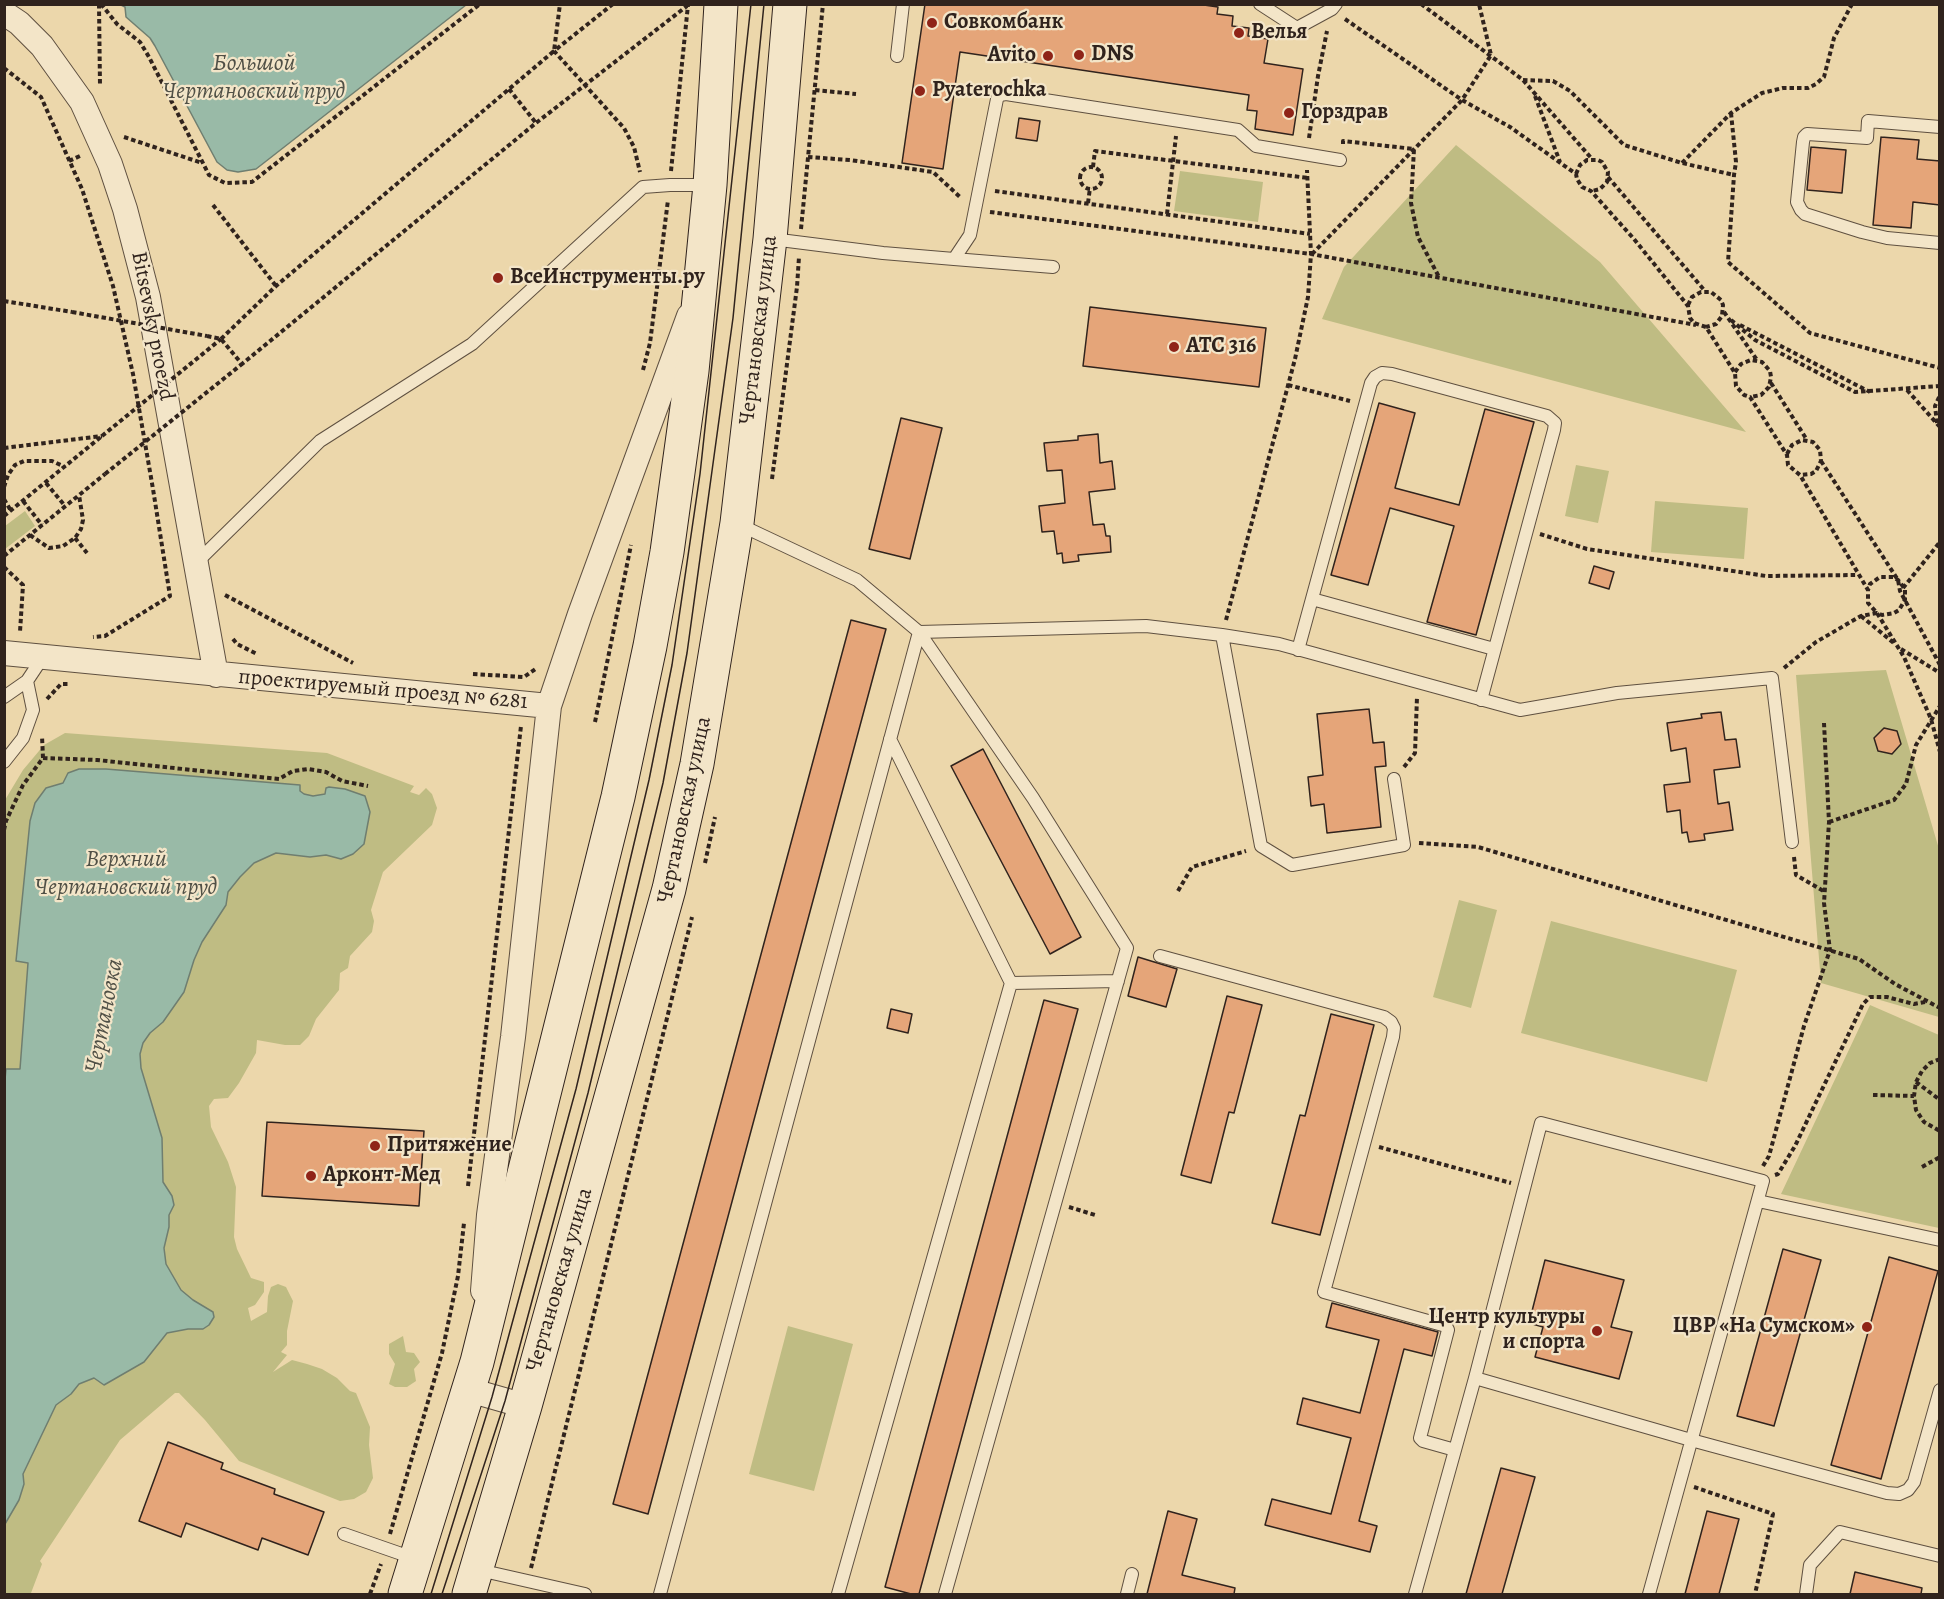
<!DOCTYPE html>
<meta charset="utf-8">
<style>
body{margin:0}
#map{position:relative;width:1944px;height:1599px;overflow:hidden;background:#ecd7ab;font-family:Alegreya,serif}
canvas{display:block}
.frame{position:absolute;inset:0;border:6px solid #30231d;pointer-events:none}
</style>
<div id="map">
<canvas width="1944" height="1599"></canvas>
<div class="frame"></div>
</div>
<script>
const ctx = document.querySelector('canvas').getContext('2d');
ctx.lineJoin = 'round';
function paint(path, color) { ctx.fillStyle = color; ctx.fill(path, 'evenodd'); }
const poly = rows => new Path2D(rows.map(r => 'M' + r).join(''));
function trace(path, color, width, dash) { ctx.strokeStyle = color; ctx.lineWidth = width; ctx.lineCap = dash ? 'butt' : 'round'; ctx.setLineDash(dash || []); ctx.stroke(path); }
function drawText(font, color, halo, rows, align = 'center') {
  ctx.font = font + ' Alegreya,serif'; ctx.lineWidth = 4.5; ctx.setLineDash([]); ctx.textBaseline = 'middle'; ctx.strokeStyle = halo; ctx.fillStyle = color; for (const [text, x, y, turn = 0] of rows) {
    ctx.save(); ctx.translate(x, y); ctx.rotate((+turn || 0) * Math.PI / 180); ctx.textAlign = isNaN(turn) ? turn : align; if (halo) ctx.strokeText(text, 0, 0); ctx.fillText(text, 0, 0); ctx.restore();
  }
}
paint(poly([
 [1456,145,1600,262,1746,432,1322,319,1344,267],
 [1180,171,1263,182,1258,222,1174,211],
 [1576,465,1609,471,1598,523,1565,516],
 [1655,501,1748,508,1744,559,1651,552],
 [25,511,35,526,5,549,5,526],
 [1886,670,1939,849,1939,1017,1821,983,1796,675],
 [65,733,327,753,414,786,410,792,419,795,426,788,432,794,437,808,432,825,383,872,371,910,374,921,372,932,350,956,348,968,340,973,339,990,316,1019,309,1036,300,1045,285,1045,257,1040,256,1053,239,1083,228,1098,214,1099,209,1106,211,1127,228,1162,236,1187,234,1237,237,1249,251,1278,264,1282,264,1292,255,1305,248,1308,251,1321,267,1312,268,1296,271,1287,278,1284,286,1287,293,1301,287,1331,287,1345,281,1352,287,1355,273,1372,292,1360,307,1364,322,1369,337,1378,350,1391,356,1393,370,1427,369,1445,373,1478,366,1492,354,1499,340,1501,239,1461,205,1420,179,1393,175,1393,120,1440,40,1561,42,1564,31,1593,29,1594,5,1594,5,800,23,770,44,745],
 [1459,900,1497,910,1471,1008,1433,997],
 [1551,921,1737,970,1707,1082,1521,1033],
 [1870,1005,1939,1035,1939,1228,1781,1194],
 [788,1326,853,1344,814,1491,749,1474],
 [403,1336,406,1352,414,1353,420,1362,414,1369,416,1381,407,1387,395,1387,389,1384,395,1364,389,1354,389,1344]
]), '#bfbc83');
const water = poly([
 [121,5,466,5,265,162,256,169,238,172,227,170,217,162,155,46,150,38,126,17,125,7,121,5],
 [79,769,106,769,300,785,300,791,304,794,313,796,325,794,326,788,329,787,345,789,365,796,370,812,364,844,353,854,341,859,326,855,310,857,276,853,254,863,240,877,228,892,226,905,202,942,194,960,184,992,163,1022,150,1033,143,1043,140,1054,141,1068,162,1138,163,1182,172,1196,174,1205,169,1215,169,1227,164,1248,166,1264,181,1290,193,1300,213,1312,214,1317,209,1325,203,1329,188,1329,167,1333,144,1362,104,1385,94,1378,79,1384,71,1394,56,1405,23,1474,24,1484,19,1500,5,1524,4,1090,6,1069,20,1069,28,963,16,961,30,821,35,803,46,788,63,783,68,773,79,769]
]);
paint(water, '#99baa7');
trace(water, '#6f7e70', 1.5);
const building = poly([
 [925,4,1197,4,1218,7,1217,14,1233,16,1232,26,1249,28,1248,36,1268,39,1264,63,1303,69,1293,135,1255,129,1257,111,1247,110,1249,95,960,52,943,169,902,163,925,4],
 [1019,118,1040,121,1037,141,1016,138,1019,118],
 [1881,137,1919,140,1917,159,1940,161,1940,205,1913,202,1911,228,1873,225,1881,137],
 [1811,147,1846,150,1842,193,1807,190,1811,147],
 [1090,307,1266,328,1259,387,1083,366,1090,307],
 [1379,403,1415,413,1395,488,1459,505,1485,409,1534,422,1476,635,1427,622,1454,526,1390,508,1368,585,1331,575,1379,403],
 [901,418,942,428,910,559,869,549,901,418],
 [1098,434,1100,463,1112,461,1115,489,1089,492,1093,525,1104,524,1106,536,1110,536,1111,552,1078,555,1079,561,1063,563,1062,553,1057,554,1054,531,1042,532,1039,506,1065,503,1062,470,1047,471,1044,443,1078,440,1078,436,1098,434],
 [1594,566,1614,572,1609,589,1589,583,1594,566],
 [851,620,886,629,648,1514,613,1504,851,620],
 [1369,709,1373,743,1384,742,1386,766,1375,767,1381,827,1327,833,1324,804,1311,806,1308,777,1323,775,1317,714,1369,709],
 [1721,712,1725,740,1736,739,1740,767,1714,770,1718,804,1729,802,1733,830,1704,834,1705,840,1689,842,1687,832,1682,833,1680,810,1667,812,1664,785,1690,782,1686,748,1671,751,1667,723,1702,718,1701,714,1721,712],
 [1884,728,1897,731,1901,744,1892,754,1878,751,1874,738,1884,728],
 [983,749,1081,937,1050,954,951,766,983,749],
 [1138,957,1177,969,1166,1007,1128,996,1138,957],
 [1227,996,1262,1005,1234,1113,1229,1112,1211,1183,1181,1175,1227,996],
 [1044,1000,1078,1009,919,1594,911,1594,885,1587,1044,1000],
 [891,1009,912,1014,908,1033,887,1028,891,1009],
 [1331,1014,1374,1025,1320,1235,1272,1223,1300,1115,1305,1116,1331,1014],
 [267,1122,424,1131,419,1206,262,1196,267,1122],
 [1783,1249,1821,1260,1774,1426,1737,1416,1783,1249],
 [1889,1257,1938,1271,1881,1479,1831,1465,1889,1257],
 [1545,1260,1624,1280,1611,1327,1632,1332,1619,1379,1535,1357,1543,1327,1529,1323,1545,1260],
 [1332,1303,1438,1332,1432,1356,1404,1349,1359,1521,1377,1526,1370,1552,1265,1525,1272,1499,1331,1514,1351,1438,1297,1424,1303,1398,1360,1413,1379,1340,1326,1327,1332,1303],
 [168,1442,223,1463,221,1469,275,1489,274,1494,324,1512,308,1555,262,1538,258,1550,186,1523,181,1537,139,1521,168,1442],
 [1501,1468,1535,1477,1502,1594,1466,1594,1501,1468],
 [1168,1511,1197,1519,1182,1575,1235,1588,1234,1594,1147,1594,1168,1511],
 [1707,1511,1739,1519,1719,1594,1685,1594,1707,1511],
 [1855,1572,1922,1588,1921,1594,1850,1594,1855,1572]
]);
paint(building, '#e5a579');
trace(building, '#30231d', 1.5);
const service = poly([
 [1260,4,1297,28,1332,9,1336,4],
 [897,56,903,4],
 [1940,127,1868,121,1867,138,1807,134,1804,137,1803,142,1797,202,1801,210,1805,214,1862,232,1887,238,1940,243],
 [772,239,883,253,954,259,970,235,997,99,1000,95,1006,94,1238,130,1256,146,1340,160],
 [954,259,1053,267],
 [738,524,857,580,919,632,1033,798,1127,948,945,1594],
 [196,563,320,441,472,344,643,187,670,185,709,185],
 [1312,599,1494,649],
 [1222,635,1261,846,1292,865,1404,845,1394,779],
 [1298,650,1371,383,1375,377,1382,373,1392,374,1547,416,1555,423,1554,430,1481,700],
 [4,697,27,681],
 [890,739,1011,983,1118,981],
 [4,762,23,738,33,710,27,681,43,657],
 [1160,956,1384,1017,1391,1022,1394,1028,1393,1037,1324,1292,1446,1326,1448,1330,1420,1438,1423,1441,1455,1450],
 [1758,1201,1940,1240],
 [1475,1378,1691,1440,1887,1493,1899,1494,1908,1490,1914,1482,1940,1390],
 [344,1534,416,1559],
 [479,1570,585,1594],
 [660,1594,919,632,1146,626,1222,635,1279,644,1520,710,1617,693,1772,678,1792,842],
 [838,1594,1011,983],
 [1127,1594,1132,1574],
 [1415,1594,1475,1378,1541,1123,1763,1181,1649,1594],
 [1806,1594,1810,1565,1840,1532,1940,1556]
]);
const minor = poly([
 [4,13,19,23,42,46,82,102,110,164,125,209,148,297,216,675],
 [4,653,549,706],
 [483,1291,489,1215,513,1037,549,706,580,614,689,316],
 [469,1390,525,1406]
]);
const secondary = poly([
 [405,1594,477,1362,618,797,650,646,667,552,692,371,710,185,721,4],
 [469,1594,525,1406,669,889,697,764,737,523,770,239,790,4]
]);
trace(service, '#5f5040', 14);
trace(minor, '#5f5040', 26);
trace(secondary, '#30231d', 35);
trace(poly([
 [99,4,100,86],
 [101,4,117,24,140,42,149,57,209,175,225,183,252,182,480,4],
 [613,4,554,51,624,128,634,147,640,172],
 [1421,4,1523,80,1592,159],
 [1345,19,1462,100,1510,127,1576,174,1577,179,1582,187,1591,191,1634,239,1688,306,1690,318,1694,323,1706,327,1735,373,1736,386,1744,395,1750,397,1787,455,1788,465,1800,475,1868,590,1868,603,1877,613,1904,657,1931,719,1940,752],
 [4,68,41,97,82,189,113,286,133,374,153,489,170,596,105,636,93,637],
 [1523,80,1553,81,1570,91,1624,145,1682,163,1734,175],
 [509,89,536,123],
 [815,90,856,94],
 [1535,96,1560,162],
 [1731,113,1736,162,1734,175,1728,262,1810,333,1940,368],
 [124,137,202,163],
 [1309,138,1318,76,1327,31],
 [1343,144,1343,141,1414,149,1411,203,1418,237,1439,277],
 [808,157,850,160,933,172,960,197],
 [69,161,82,155],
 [1682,163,1731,113,1762,93,1783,88,1808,88,1816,84,1824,77,1834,38,1852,4],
 [1093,167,1095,151,1308,178],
 '1080 178a11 11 0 1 1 22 0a11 11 0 1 1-22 0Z',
 [671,171,688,5],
 [1576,174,1580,165,1587,160,1598,160,1602,162,1608,172,1607,182,1600,189,1592,191],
 [1608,177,1705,291],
 [995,191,1310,234],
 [1088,203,1090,188],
 [213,205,276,286],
 [990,212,1311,254,1696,325],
 [1167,214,1176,136],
 [801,229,823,4],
 [1312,254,1462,100,1491,55,1479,4],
 [4,301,72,312],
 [1688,305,1692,297,1701,292,1711,292,1721,300,1723,305,1722,316,1716,324,1706,327],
 [1724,312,1757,360],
 [1731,320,1755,340,1855,392,1940,386],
 [1740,325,1870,392],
 [207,336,221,339,242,364,536,123,687,6],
 [221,339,276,286,554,51,560,4],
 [643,370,650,343,668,200],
 [1735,372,1741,364,1751,360,1762,362,1770,371,1771,377,1769,387,1761,395,1750,397],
 [1771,383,1807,440],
 [1288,385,1350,401],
 [1907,390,1940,427],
 [1937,423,1935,406,1940,395],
 [4,448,102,436],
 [1787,454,1792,445,1802,440,1813,442,1820,450,1821,461,1816,471,1811,474,1801,475],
 [1821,461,1898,580,1900,591,1940,665],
 [772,479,797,287,799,257],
 [46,483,65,506],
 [4,487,8,475,15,465,24,461,52,461,65,467],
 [4,499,11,511],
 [23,501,42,525],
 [4,516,102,436],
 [1540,534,1587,549,1766,576,1858,575],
 [30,535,49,548,63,546,75,538,81,529,83,520,79,495],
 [75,538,87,553],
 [4,556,105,474],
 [4,567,23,585,20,632],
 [1903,588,1940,542],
 [225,595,353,663],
 [1861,616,1895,644],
 [1226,620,1295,359,1308,297,1311,254,1307,170],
 [233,639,237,644,257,654],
 [1901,649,1940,673],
 [1784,668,1816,642,1861,616,1877,613,1882,615,1894,613,1899,610,1905,600,1905,589,1898,580,1893,577,1880,577,1870,584,1868,590],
 [473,674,524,677,537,668],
 [47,699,61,684,69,684],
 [595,722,631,545],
 [43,758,97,760,279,779,293,771,308,769,326,772,342,781,368,786],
 [1404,767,1415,753,1417,697],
 [1829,822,1894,800,1906,784,1916,745,1940,706],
 [4,830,6,821,23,785,43,758,42,736],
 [1419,843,1478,847,1859,959,1895,984,1940,1008],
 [1794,857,1796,875,1825,892],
 [705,863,715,817],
 [1178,891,1192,867,1246,851],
 [1940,1059,1930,1063,1922,1071,1916,1082,1914,1096,1916,1110,1924,1122,1940,1131],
 [1916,1082,1940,1100],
 [1873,1095,1914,1096],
 [1379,1147,1511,1183],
 [1763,1166,1769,1156,1804,1026,1830,950,1824,903,1829,822,1824,723],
 [1922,1167,1940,1157],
 [1775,1175,1778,1174,1795,1146,1863,1004,1870,997,1887,997,1914,1004,1925,1002],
 [468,1186,521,726],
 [1069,1207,1095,1215],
 [1694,1487,1773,1514,1755,1594],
 [390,1534,442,1353,458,1276,464,1223],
 [531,1568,692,917],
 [370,1594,381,1564]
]), '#30231d', 4, [4.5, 3]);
trace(service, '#f3e5c8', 12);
trace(minor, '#f3e5c8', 24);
trace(secondary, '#f3e5c8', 33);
trace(poly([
 [431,1594,492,1397,576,1089,649,780,672,665,700,474,751,4],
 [442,1594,505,1401,588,1093,663,783,687,653,733,318,764,4]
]), '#30231d', 1.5);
trace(poly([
 [72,312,207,336],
 [102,436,221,339],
 [105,474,242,364]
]), '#30231d', 4, [4.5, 3]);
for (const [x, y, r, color] of [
 [932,23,6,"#8f2418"],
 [1239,33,6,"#8f2418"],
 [1079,55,6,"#8f2418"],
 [1048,56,6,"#8f2418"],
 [920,91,6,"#8f2418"],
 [1289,113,6,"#8f2418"],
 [498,278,6,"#8f2418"],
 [1174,347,6,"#8f2418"],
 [375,1146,6,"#8f2418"],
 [311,1176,6,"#8f2418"],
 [1867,1327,6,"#8f2418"],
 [1597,1331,6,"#8f2418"]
]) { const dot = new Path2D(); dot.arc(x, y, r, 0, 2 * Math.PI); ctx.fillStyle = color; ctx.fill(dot); trace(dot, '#f3e5c8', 2); }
drawText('bold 22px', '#30231d', '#f3e5c8', [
 ["Совкомбанк",944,23],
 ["Велья",1251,33],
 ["DNS",1091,55],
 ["Avito",1036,56,"right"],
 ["Pyaterochka",932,91],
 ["Горздрав",1301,113],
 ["ВсеИнструменты.ру",510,278],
 ["АТС 316",1186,347],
 ["Притяжение",387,1146],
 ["Арконт-Мед",323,1176],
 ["Центр культуры",1585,1318,"right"],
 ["и спорта",1585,1343,"right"],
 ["ЦВР «На Сумском»",1855,1327,"right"]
], 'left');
drawText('22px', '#30231d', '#f3e5c8', [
 ["Bitsevsky proezd",152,326,79],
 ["Чертановская улица",759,330,-83],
 ["проектируемый проезд № 6281",383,690,5],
 ["Чертановская улица",685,810,-78],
 ["Чертановская улица",560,1280,-74]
]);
drawText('italic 24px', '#505046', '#f3e5c8', [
 ["Большой",254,64],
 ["Чертановский пруд",254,92],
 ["Верхний",126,860],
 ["Чертановский пруд",126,888],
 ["Чертановка",105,1016,-79]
]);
</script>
